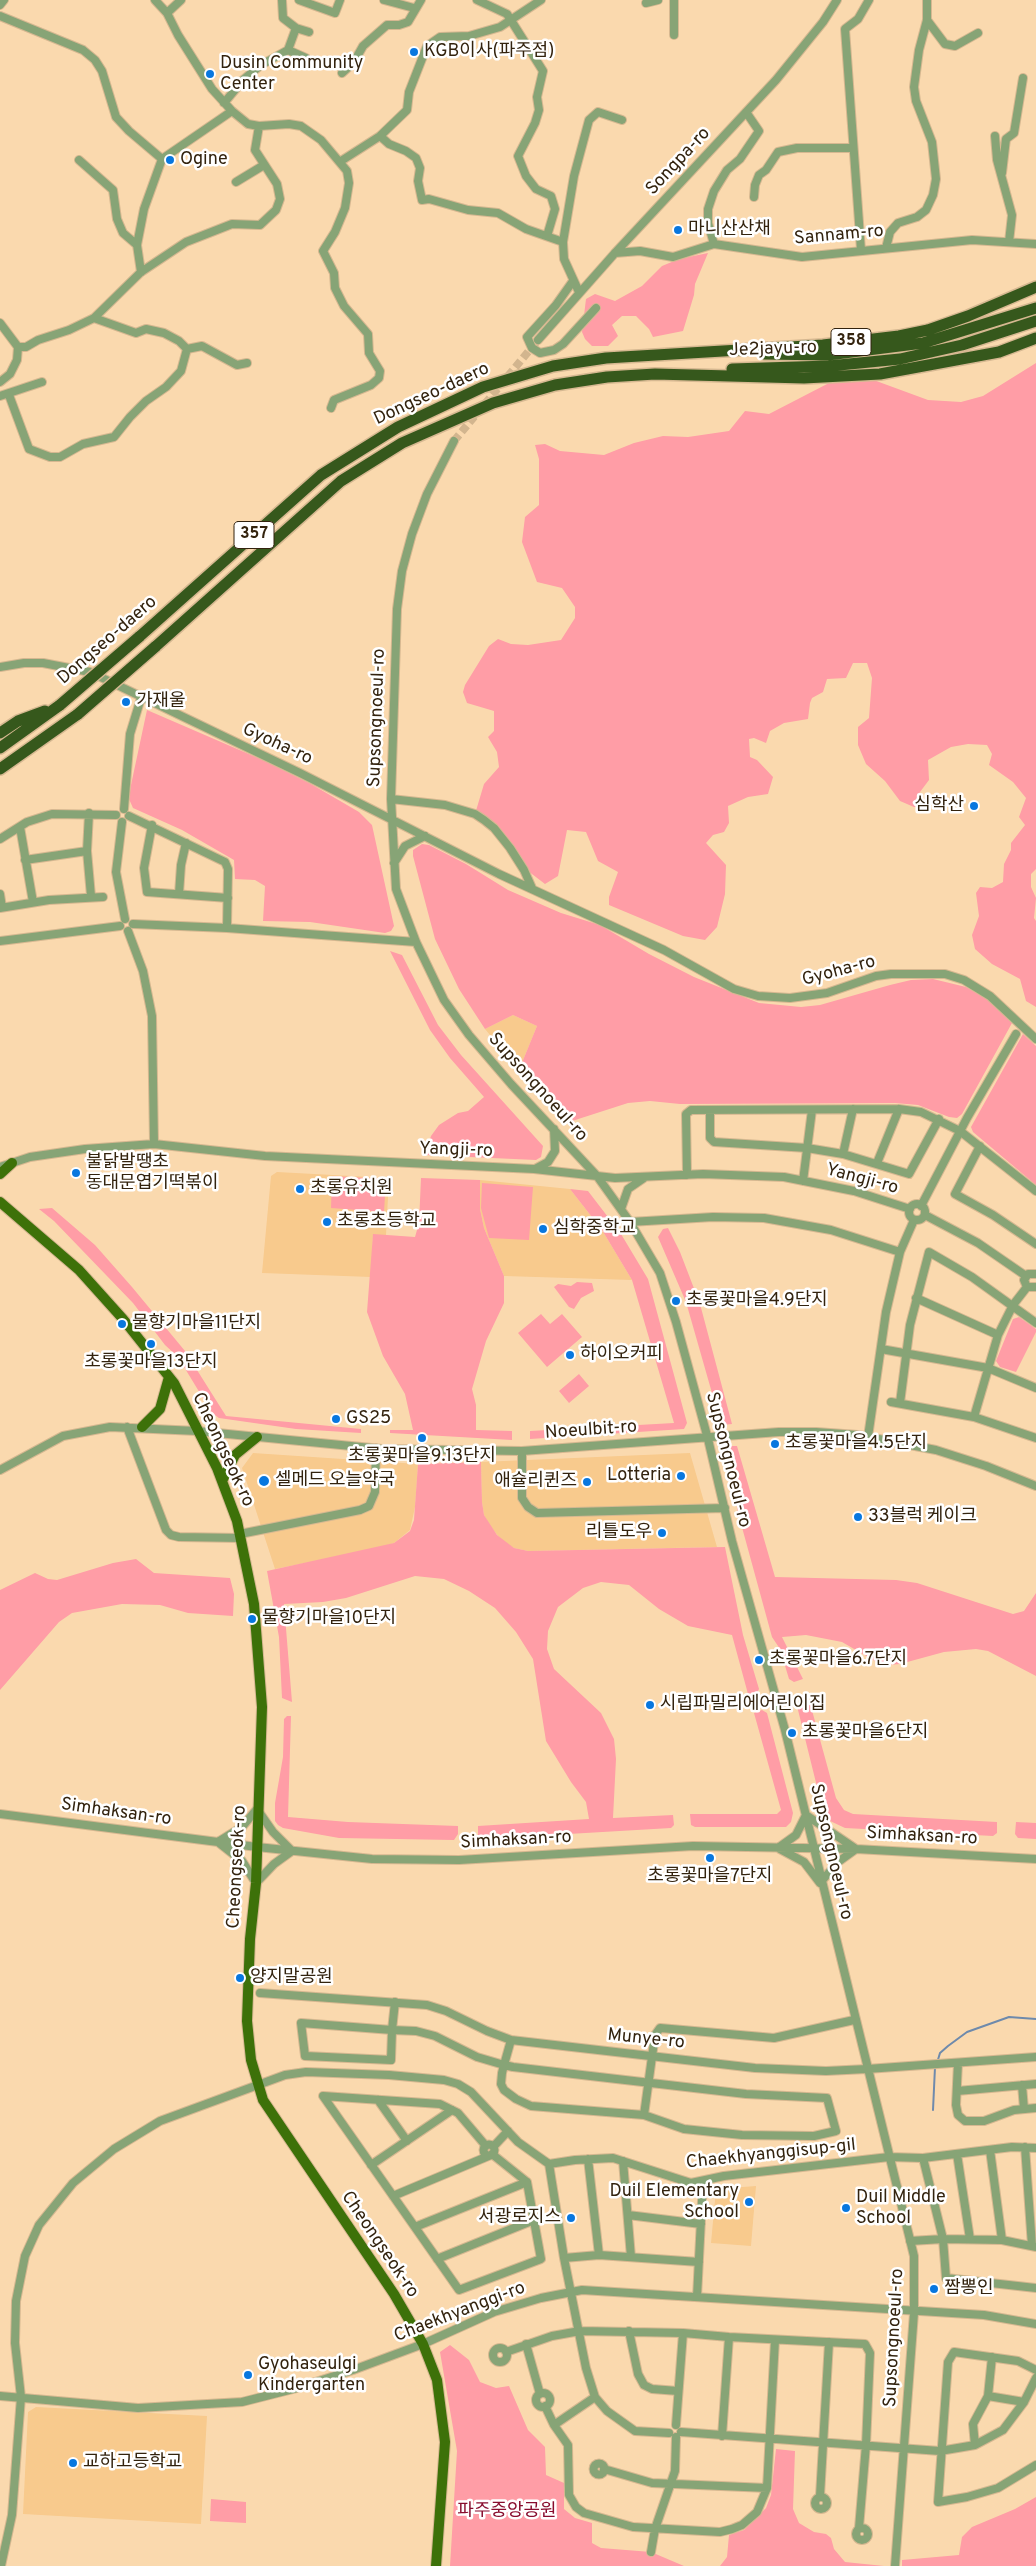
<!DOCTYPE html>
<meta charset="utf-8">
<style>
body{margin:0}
canvas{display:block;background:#fad9ae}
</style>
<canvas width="1036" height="2566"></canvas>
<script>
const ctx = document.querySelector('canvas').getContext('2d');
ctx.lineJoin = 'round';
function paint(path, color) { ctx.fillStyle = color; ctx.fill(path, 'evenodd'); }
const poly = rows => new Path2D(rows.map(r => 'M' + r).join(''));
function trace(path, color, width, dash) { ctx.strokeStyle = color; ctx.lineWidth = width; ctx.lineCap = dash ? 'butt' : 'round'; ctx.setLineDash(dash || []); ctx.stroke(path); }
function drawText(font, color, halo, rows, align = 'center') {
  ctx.font = font + ' Overpass,"Noto Sans KR",sans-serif'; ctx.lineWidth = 5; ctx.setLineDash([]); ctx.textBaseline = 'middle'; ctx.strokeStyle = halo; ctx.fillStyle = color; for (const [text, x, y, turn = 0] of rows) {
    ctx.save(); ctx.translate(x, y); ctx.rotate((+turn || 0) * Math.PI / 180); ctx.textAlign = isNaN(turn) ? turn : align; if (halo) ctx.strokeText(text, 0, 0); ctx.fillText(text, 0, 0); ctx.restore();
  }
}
paint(poly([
 [513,1015,537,1026,519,1070,485,1029],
 [277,1172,389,1178,386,1235,373,1235,371,1277,262,1273,271,1176],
 [480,1180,570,1189,602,1230,632,1280,504,1276,484,1228,480,1209],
 [253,1453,418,1464,415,1507,410,1530,394,1543,376,1549,275,1569,242,1468],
 [690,1453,717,1547,528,1551,514,1548,504,1543,490,1526,484,1515,482,1502,481,1462],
 [756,2186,751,2246,711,2243,716,2189],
 [36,2407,207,2416,201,2524,23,2514,28,2412]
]), '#f8ca8d');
paint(poly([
 [708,253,695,284,694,295,683,331,653,337,649,329,636,316,622,316,612,325,618,336,608,346,592,346,585,339,582,332,586,299,595,294,615,301,642,286,662,266,679,259],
 [1036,363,1036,869,1031,874,1031,887,1036,898,1034,918,1036,921,1036,1007,1026,1001,1020,979,992,964,975,949,972,935,979,916,976,893,980,887,992,888,1003,882,1004,864,1011,850,1011,843,1025,825,1019,817,1026,798,1013,782,989,765,992,754,987,745,968,744,951,747,928,760,929,780,917,796,921,806,914,807,900,801,885,781,866,764,858,745,858,727,869,718,872,678,867,663,853,663,846,678,827,679,823,692,812,698,810,703,808,719,784,723,770,731,766,743,754,738,749,739,750,757,757,760,773,777,768,794,748,797,728,806,729,823,724,832,713,835,706,843,726,865,725,894,717,927,705,940,683,936,609,905,609,897,618,872,598,861,586,832,567,830,558,876,545,884,528,871,509,846,475,814,484,784,499,767,497,752,488,737,494,731,494,711,467,703,463,692,465,685,489,646,498,639,511,644,528,645,561,640,575,618,575,607,562,588,537,582,522,542,525,517,539,505,539,459,535,445,545,444,560,451,604,455,634,443,663,436,688,437,729,431,745,411,769,414,829,383,860,375,928,400,961,402,983,396],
 [147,710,265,761,311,784,359,812,372,825,394,926,391,931,385,933,310,922,263,921,265,886,255,880,235,879,234,860,182,830,133,808,129,799,131,785],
 [422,844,429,845,466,864,508,890,561,913,600,925,649,954,694,977,759,1003,801,1007,820,1005,890,985,911,980,933,979,966,987,987,999,1012,1023,962,1114,957,1118,949,1117,918,1105,895,1103,680,1104,650,1101,628,1103,569,1122,519,1070,537,1026,513,1015,485,1029,459,989,435,939,413,856,413,850],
 [390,951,402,955,438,1025,461,1055,543,1146,541,1157,536,1160,425,1155,431,1136,439,1125,458,1113,468,1111,484,1097,450,1058,430,1030],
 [1023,1034,1036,1046,1036,1185,973,1132,971,1127],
 [332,1176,386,1179,384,1212,331,1208],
 [421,1178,480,1180,480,1209,484,1228,504,1276,504,1303,486,1341,472,1389,476,1405,476,1430,512,1431,512,1440,390,1433,390,1430,413,1430,405,1394,383,1356,367,1312,373,1234,415,1237,419,1223],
 [482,1183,533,1187,529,1240,489,1238,481,1208],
 [570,1189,588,1191,621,1234,648,1279,687,1423,684,1429,530,1439,530,1431,674,1423,632,1280,602,1230],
 [52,1208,95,1245,132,1287,185,1351,226,1416,361,1429,361,1433,296,1429,219,1418,212,1413,178,1357,165,1345,133,1303,54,1221,39,1209],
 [668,1228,680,1252,700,1304,732,1424,723,1425,720,1421,686,1302,658,1237,663,1229],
 [577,1282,592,1283,594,1291,581,1298,574,1309,569,1307,554,1287,558,1284,571,1286],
 [541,1314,550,1324,562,1314,582,1337,547,1367,518,1333],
 [1019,1317,1036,1329,1036,1332,1016,1372,1000,1367,996,1361,1013,1319],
 [579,1374,589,1386,569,1403,559,1391],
 [731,1446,737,1446,775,1577,896,1580,917,1583,1013,1614,1024,1611,1036,1593,1036,1676,988,1651,976,1649,944,1652,900,1664,887,1665,880,1664,842,1642,806,1635,782,1637,803,1679,794,1682,789,1679,780,1649,772,1637,737,1509,736,1488,727,1453],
 [481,1462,482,1502,484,1515,497,1535,514,1548,528,1551,725,1547,743,1635,759,1689,757,1693,748,1694,732,1635,688,1626,659,1609,629,1585,601,1582,583,1588,558,1607,548,1631,547,1649,554,1669,601,1713,614,1739,616,1759,613,1818,673,1815,674,1825,671,1828,483,1839,478,1835,478,1826,589,1819,586,1802,571,1782,546,1741,533,1659,516,1632,495,1608,469,1591,444,1579,415,1576,346,1598,323,1602,284,1604,292,1702,282,1698,279,1637,267,1571,394,1543,410,1531,414,1520,418,1464],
 [136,1559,154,1573,230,1578,234,1594,233,1616,188,1613,160,1605,122,1604,72,1613,59,1622,0,1690,0,1590,35,1573,48,1579,57,1580,113,1563],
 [810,1703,836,1798,844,1810,853,1814,997,1822,997,1833,993,1836,845,1828,828,1820,823,1811,798,1710,799,1705],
 [762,1710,767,1713,793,1813,791,1822,786,1827,695,1827,691,1825,690,1814,777,1814,781,1810,754,1713],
 [287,1716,291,1716,288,1817,348,1822,458,1826,458,1834,454,1840,339,1838,283,1828,278,1825,275,1821,275,1803,283,1757,284,1719],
 [1016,1822,1036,1823,1036,1839,1018,1838,1015,1834],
 [450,2345,469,2360,480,2382,496,2388,509,2386,528,2430,545,2447,546,2475,564,2483,564,2509,575,2518,592,2523,592,2543,601,2548,651,2552,684,2566,450,2566,457,2451,440,2352],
 [776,2449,795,2451,793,2509,799,2523,814,2532,826,2534,831,2538,834,2549,845,2562,884,2566,720,2566,727,2557,729,2535,744,2530,766,2508,771,2495],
 [1036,2497,1036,2566,902,2566,902,2560,959,2555,962,2537,972,2527,1015,2509],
 [211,2499,246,2502,246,2523,210,2521]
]), '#ff9da6');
trace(poly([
 [937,2063,940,2053,948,2046,967,2032,1009,2017,1036,2019],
 [933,2110,935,2067]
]), '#6e8aac', 2);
trace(poly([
 [454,441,538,340]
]), '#d2b58e', 8, [8, 4]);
const minor = poly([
 [155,0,167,13,178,35,212,89,232,111,248,124,259,126,289,124,301,126,321,140,347,171,349,183,345,208,335,232,323,251,334,273,335,288,344,306,368,334,369,353,380,371,379,378,371,385,334,400,331,408],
 [282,0,283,18,296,28],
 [299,0,335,13,340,0],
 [384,0,414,8],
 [477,0,507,14,543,71,537,97,539,110,535,123,518,156,526,176,536,189,551,196,555,209,547,236],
 [646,3,658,0],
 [0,5,4,0],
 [167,13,181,0],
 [0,16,83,50,95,60,102,71,116,117,129,131,162,159],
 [927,20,945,44,955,46,978,33],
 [674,35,674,0],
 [288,50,306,58],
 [342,73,354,62,363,46,387,25,399,25,408,22,421,0],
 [224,103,244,79,261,65,288,50,296,28,309,32],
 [380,136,389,144,406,151,416,158,420,168,418,181,422,200,429,199,468,210,498,213,526,229,563,242],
 [995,136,997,160,1012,215,1009,242],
 [79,160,113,190,117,219,123,233,137,245],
 [341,161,380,136,407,110,409,92,427,46,440,37,469,36,500,27,541,0],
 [1002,173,1006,139,1014,133,1023,78],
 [236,182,264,165],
 [754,197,755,185,759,175,766,170,778,152,797,148,852,148],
 [714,244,708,223,708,209,714,191,727,170,740,159,759,131,746,112],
 [886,248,890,232,898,223,917,217,926,210,933,195,936,179,932,142,916,101,914,87,919,50,927,20,927,0],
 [861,250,845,29,858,19,869,0],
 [615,253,640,251,673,257,714,244,802,257,972,240,1036,244],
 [141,272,137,245,144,209,162,159,232,111],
 [573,281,556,305,527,337,532,348,540,353,554,350,563,344,596,308],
 [579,292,564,259,563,242,574,176,589,120,598,112,622,120],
 [94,318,136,333,146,329,164,333,179,341,187,349,202,346,237,365,247,363],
 [0,323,18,347],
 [538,340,615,253,776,80,823,22,837,0],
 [18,347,26,347,38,340,69,330,94,318,141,272,186,242,232,224,260,225,276,210,280,199,277,184,255,150,259,126],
 [0,382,10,374,17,360,18,347],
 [9,395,29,449,50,457,60,457,83,444,114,437,130,417,146,401,166,387,181,371,187,349],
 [0,396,42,382],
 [454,441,427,494,412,534,402,571,397,609,391,799,396,889,416,942,444,1000,469,1035,511,1084,597,1176,630,1222,660,1273,676,1322,708,1439,732,1541,785,1730,914,2256,914,2313,895,2566],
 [0,667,24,663,43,663,90,672,300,773,499,874,664,950,734,989,758,996,790,998,827,993,876,976,891,974,945,974,964,980,990,996,1036,1039],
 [391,799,445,805,475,814,484,820,494,828,510,848,524,870,532,888],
 [124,809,130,734,141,698],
 [89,813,87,851,91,896],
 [129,816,225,862,228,869,227,928],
 [122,822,116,872,125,919],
 [152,825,144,868,147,892,228,898],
 [20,827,33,902],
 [0,839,27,822,52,814,116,815],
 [25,860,87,851],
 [394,863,405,846,425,836],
 [0,894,2,907],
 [179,894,181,865,186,843],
 [0,908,49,900,103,897],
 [133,924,227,928,416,942],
 [128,931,143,971,152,1016,154,1144],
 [0,941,120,926],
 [710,1110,710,1138,714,1142,807,1148,843,1154,909,1174,939,1119],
 [980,1146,955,1194,993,1215,1036,1244],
 [843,1154,853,1109],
 [877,1163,899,1109],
 [0,1167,30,1157,85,1149,154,1144,265,1156,534,1169,615,1178,703,1174,784,1177,854,1191,910,1209],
 [535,1169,548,1162,555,1151,554,1129],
 [687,1175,686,1114,691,1110,899,1109,921,1112,960,1131,1036,1191],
 [803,1181,812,1110],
 '909 1212a8 8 0 1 1 16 0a8 8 0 1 1-16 0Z',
 [921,1206,967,1118,1016,1034],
 [621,1209,628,1189,644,1178],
 [925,1215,978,1243,1026,1276],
 [630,1222,713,1217,764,1218,831,1230,900,1252],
 [1036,1274,1028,1274,1024,1280,1027,1287,1036,1287],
 [916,1298,998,1335],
 [881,1349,988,1368,1036,1388],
 [891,1402,974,1417,1036,1438],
 [900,1403,910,1325,929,1252,972,1277,1036,1323],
 [974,1417,998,1335,1013,1305,1027,1287],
 [127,1427,166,1530,171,1535,179,1537,241,1538],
 [868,1437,886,1312,900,1252,914,1220],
 [522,1451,522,1498,528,1507,537,1513,725,1508],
 [0,1470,63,1436,110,1427,197,1431,382,1449,522,1451,779,1432,816,1432,858,1435,936,1450,986,1466,1036,1486],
 [240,1534,360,1510,369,1506,375,1492,376,1448],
 [257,1809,273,1832,292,1851,274,1864,256,1883,242,1861,218,1842,242,1827,257,1809],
 [0,1814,257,1847,372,1859,459,1860,693,1846,856,1849,1036,1859],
 [806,1815,856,1849,838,1862,820,1883,804,1862,778,1848,796,1835,806,1815],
 [260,1993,427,2005,446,2011,487,2031,511,2040,755,2068,826,2071,867,2069,1036,2057],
 [395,2002,392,2030,391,2060,305,2056,301,2023,392,2030,416,2031,435,2036,477,2057,504,2065,513,2067,746,2094,827,2098,836,2131,814,2136,742,2135,684,2129,644,2115,531,2106,516,2099,504,2090,501,2084,502,2073,504,2065,511,2040],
 [958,2063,956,2105,958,2115,965,2121,984,2121,1014,2110,1036,2108],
 [1022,2085,1024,2109],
 [957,2091,1036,2084],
 [378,2100,407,2141],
 [644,2115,655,2035,660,2028,774,2038,854,2020],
 '483.5 2150a5.5 5.5 0 1 1 11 0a5.5 5.5 0 1 1-11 0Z',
 [486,2146,458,2113,440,2104,323,2096,459,2290,541,2259,527,2182,492,2154],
 [494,2146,508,2131],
 [1025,2147,1032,2246],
 [990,2150,1002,2240],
 [957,2154,970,2239],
 [923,2158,943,2239,1002,2240,1036,2247],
 [588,2159,599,2255],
 [623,2161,631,2257],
 [549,2164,564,2258,586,2368,595,2397,607,2411,635,2431,669,2433],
 [371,2165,452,2110],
 [393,2196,491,2155],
 [628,2215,701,2224],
 [415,2227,527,2182],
 [910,2241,943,2239,946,2278,1036,2288],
 [564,2258,599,2255,699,2262],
 [437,2259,534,2220],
 [697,2297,703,2181],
 [629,2331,638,2374,644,2385,652,2389,678,2391],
 [526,2344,540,2394],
 '493 2355a7 7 0 1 1 14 0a7 7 0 1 1-14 0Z',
 [506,2352,552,2336,580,2331,683,2333,729,2337,865,2344,870,2353,866,2445,859,2528],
 [1036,2370,1018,2361,954,2352,948,2362,938,2502,967,2497,998,2488,1036,2465],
 '536 2400a7 7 0 1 1 14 0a7 7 0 1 1-14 0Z',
 [0,2396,138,2408,242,2402,297,2388,353,2370,423,2344,494,2312,541,2298,582,2290,984,2315,1036,2324],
 [988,2396,1024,2402],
 [545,2406,554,2425,568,2445,569,2495,576,2507,584,2513,633,2527,720,2532,732,2529,742,2525,757,2512,767,2488,775,2340],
 [554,2425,595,2397],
 [676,2425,683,2333],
 [681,2432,940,2451,975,2445,1003,2430,1024,2402,1036,2378],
 [722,2436,729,2337],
 [975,2445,973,2424,988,2396,992,2357],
 '593.5 2469a5.5 5.5 0 1 1 11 0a5.5 5.5 0 1 1-11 0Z',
 [604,2469,652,2483,767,2488],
 [820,2496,829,2342],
 '815 2503a6 6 0 1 1 12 0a6 6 0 1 1-12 0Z',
 '856 2534a6 6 0 1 1 12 0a6 6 0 1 1-12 0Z',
 [651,2552,655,2529,675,2471,676,2437],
 [1,2566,12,2515,21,2397,15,2343,16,2301,25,2256,39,2225,73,2183,114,2149,160,2121,285,2075,306,2072,389,2075,444,2080,458,2084,471,2092,518,2142,549,2164,575,2160,613,2158,691,2183,724,2176,889,2157,923,2158,1012,2147,1036,2148]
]);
const major = poly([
 [0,1174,12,1163],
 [0,1202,79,1270,123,1319,174,1383,217,1468,237,1521,254,1604,262,1707,256,1883,250,1939,247,2021,251,2060,263,2100,394,2294,423,2344,437,2380,445,2442,436,2566],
 [142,1427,160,1409,169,1377],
 [222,1481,235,1455,257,1437]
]);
const highway = poly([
 [764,354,828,355,923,343,1036,308],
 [732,369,829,366,900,359,962,345,1036,321],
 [139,637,321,475,398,427,483,387,553,366,606,358,823,345,899,336,928,330,968,316,1036,287],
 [155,647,341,481,402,443,493,403,555,385,607,377,655,374,804,378,880,374,999,352,1036,338],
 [0,733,18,721,45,711],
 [0,748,60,705],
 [0,769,78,714]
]);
trace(minor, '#d6b891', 10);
trace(major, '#d6b891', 12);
trace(highway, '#d6b891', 14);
trace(minor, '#87a476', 8);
trace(major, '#3d7109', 10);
trace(highway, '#36581c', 11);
const highwayBridge = poly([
 [60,705,139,637],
 [78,714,155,647]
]);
trace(highwayBridge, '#d6b891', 14, []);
trace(highwayBridge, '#36581c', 11);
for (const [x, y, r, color] of [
 [414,52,5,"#0877df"],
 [210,74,5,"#0877df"],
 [170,160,5,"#0877df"],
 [678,230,5,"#0877df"],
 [126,702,5,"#0877df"],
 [974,806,5,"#0877df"],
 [76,1173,5,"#0877df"],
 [300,1189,5,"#0877df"],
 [327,1222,5,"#0877df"],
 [543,1229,5,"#0877df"],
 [676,1301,5,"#0877df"],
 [122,1324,5,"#0877df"],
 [151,1344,5,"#0877df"],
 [570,1355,5,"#0877df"],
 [336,1419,5,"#0877df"],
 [422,1438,5,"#0877df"],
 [775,1444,5,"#0877df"],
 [681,1476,5,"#0877df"],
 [264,1481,6,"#0877df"],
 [587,1482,5,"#0877df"],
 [858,1517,5,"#0877df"],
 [662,1533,5,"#0877df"],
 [252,1619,5,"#0877df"],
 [759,1660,5,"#0877df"],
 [650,1705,5,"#0877df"],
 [792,1733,5,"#0877df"],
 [710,1858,5,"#0877df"],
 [240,1978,5,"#0877df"],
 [749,2202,5,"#0877df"],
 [846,2208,5,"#0877df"],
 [571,2218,5,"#0877df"],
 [934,2289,5,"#0877df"],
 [248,2375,5,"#0877df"],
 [73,2463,5,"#0877df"]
]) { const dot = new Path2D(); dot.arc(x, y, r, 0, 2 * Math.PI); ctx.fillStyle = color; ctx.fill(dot); trace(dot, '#fff', 2); }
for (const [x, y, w] of [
 [851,342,40],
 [254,535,40]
]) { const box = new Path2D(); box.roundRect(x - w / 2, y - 13.5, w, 27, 4); ctx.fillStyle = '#fff'; ctx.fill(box); trace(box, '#33230e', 1); }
drawText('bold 16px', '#33230e', null, [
 ["358",851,342],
 ["357",254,535]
]);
drawText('18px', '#33230e', '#fff', [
 ["KGB이사(파주점)",424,52],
 ["Dusin Community",220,64],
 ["Center",220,85],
 ["Ogine",180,160],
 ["마니산산채",688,230],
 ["가재울",136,702],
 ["심학산",964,806,"right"],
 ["불닭발땡초",86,1163],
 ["동대문엽기떡볶이",86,1184],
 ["초롱유치원",310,1189],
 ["초롱초등학교",337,1222],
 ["심학중학교",553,1229],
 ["초롱꽃마을4.9단지",686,1301],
 ["물향기마을11단지",132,1324],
 ["하이오커피",580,1355],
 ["초롱꽃마을13단지",151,1363,"center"],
 ["GS25",346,1419],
 ["초롱꽃마을4.5단지",785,1444],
 ["초롱꽃마을9.13단지",422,1457,"center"],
 ["Lotteria",671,1476,"right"],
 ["셀메드 오늘약국",275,1481],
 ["애슐리퀸즈",577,1482,"right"],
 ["33블럭 케이크",868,1517],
 ["리틀도우",652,1533,"right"],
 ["물향기마을10단지",262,1619],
 ["초롱꽃마을6.7단지",769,1660],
 ["시립파밀리에어린이집",660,1705],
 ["초롱꽃마을6단지",802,1733],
 ["초롱꽃마을7단지",710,1877,"center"],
 ["양지말공원",250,1978],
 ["Duil Elementary",739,2192,"right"],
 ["School",739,2213,"right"],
 ["Duil Middle",856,2198],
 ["School",856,2219],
 ["서광로지스",561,2218,"right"],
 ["짬뽕인",944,2289],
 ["Gyohaseulgi",258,2365],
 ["Kindergarten",258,2386],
 ["교하고등학교",83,2463]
], 'left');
drawText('18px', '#33230e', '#fff', [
 ["Songpa-ro",679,162,-47],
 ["Sannam-ro",839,236,-5],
 ["Je2jayu-ro",773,350,-2],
 ["Dongseo-daero",432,395,-25],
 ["Dongseo-daero",108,641,-41],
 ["Supsongnoeul-ro",378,718,-88],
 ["Gyoha-ro",277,745,25],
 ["Gyoha-ro",839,972,-15],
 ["Supsongnoeul-ro",537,1088,48],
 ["Yangji-ro",456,1151,2],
 ["Yangji-ro",862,1180,15],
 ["Noeulbit-ro",591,1431,-4],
 ["Cheongseok-ro",222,1450,65],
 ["Supsongnoeul-ro",727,1460,76],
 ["Simhaksan-ro",116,1813,8],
 ["Simhaksan-ro",922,1837,3],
 ["Simhaksan-ro",516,1841,-3],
 ["Supsongnoeul-ro",830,1852,77],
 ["Cheongseok-ro",238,1867,-87],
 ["Munye-ro",646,2040,6],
 ["Chaekhyanggisup-gil",771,2155,-6],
 ["Cheongseok-ro",379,2245,56],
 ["Chaekhyanggi-ro",460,2313,-21],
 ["Supsongnoeul-ro",895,2338,-87]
]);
drawText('18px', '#880d2e', '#fff', [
 ["파주중앙공원",507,2512]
]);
</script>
